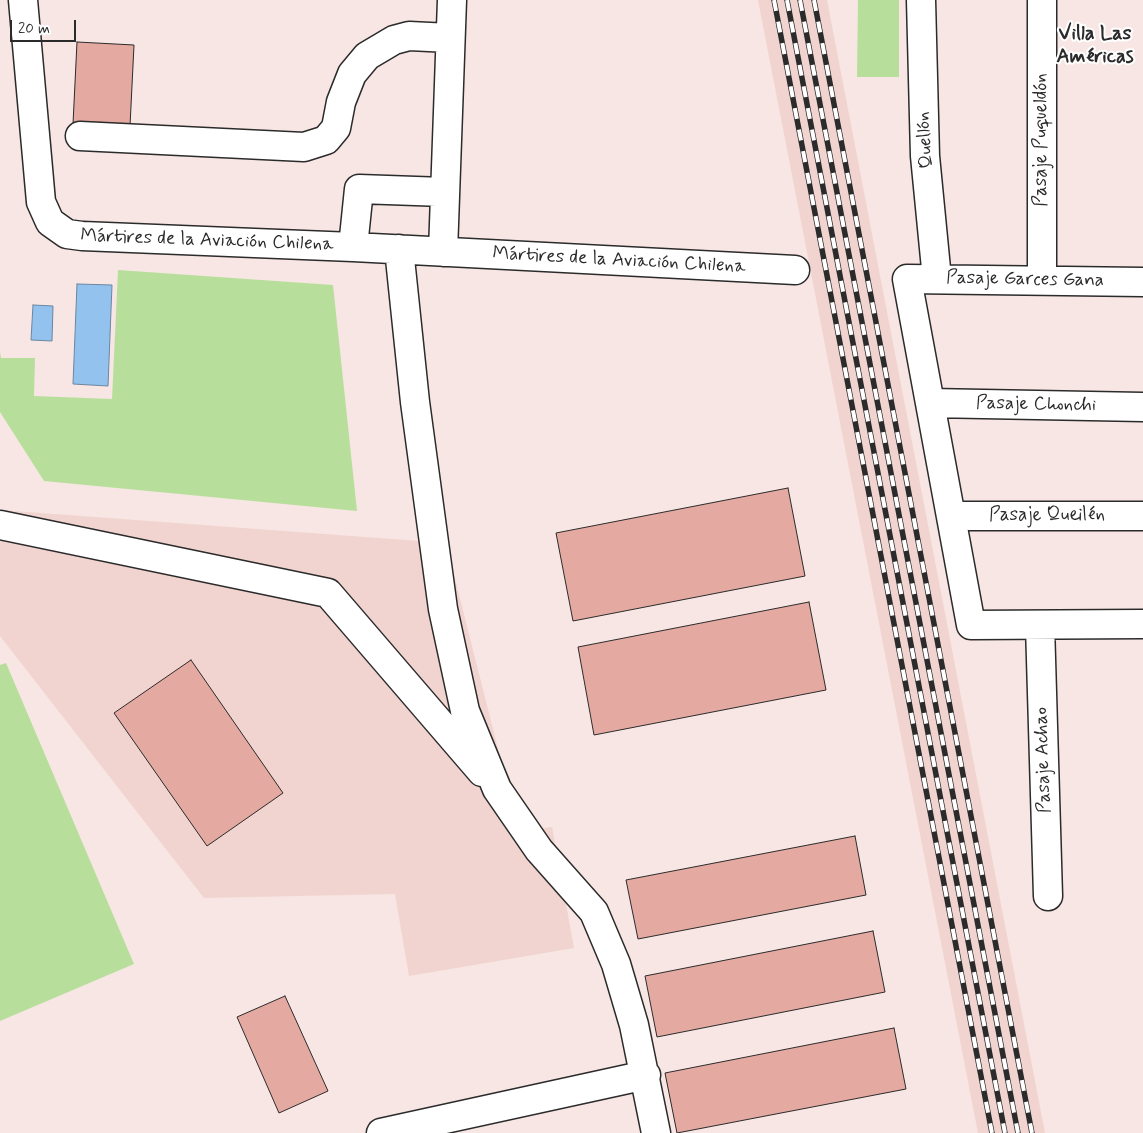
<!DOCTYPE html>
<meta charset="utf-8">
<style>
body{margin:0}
#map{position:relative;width:1143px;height:1133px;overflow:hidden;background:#f7e6e3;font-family:Mynerve,sans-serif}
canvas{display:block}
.scale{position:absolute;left:10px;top:20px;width:66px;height:22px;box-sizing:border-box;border:2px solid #2b2b2b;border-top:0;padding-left:6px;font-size:15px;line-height:18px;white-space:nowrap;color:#2b2b2b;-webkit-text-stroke:4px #fff;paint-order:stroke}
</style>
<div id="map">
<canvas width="1143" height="1133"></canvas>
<div class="scale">20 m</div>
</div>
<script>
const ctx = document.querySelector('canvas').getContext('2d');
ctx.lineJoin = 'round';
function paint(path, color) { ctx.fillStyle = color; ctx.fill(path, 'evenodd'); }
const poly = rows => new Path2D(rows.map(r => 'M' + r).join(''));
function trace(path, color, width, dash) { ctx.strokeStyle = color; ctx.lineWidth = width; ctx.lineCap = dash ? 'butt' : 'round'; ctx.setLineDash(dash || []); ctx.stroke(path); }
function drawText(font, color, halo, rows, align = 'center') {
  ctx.font = font + ' Mynerve,sans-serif'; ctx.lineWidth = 4; ctx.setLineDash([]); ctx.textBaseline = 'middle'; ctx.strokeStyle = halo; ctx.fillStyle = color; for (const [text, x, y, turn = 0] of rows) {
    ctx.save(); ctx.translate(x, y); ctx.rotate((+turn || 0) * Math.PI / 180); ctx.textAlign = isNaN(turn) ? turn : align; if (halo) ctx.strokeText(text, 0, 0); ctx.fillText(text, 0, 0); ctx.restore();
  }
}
paint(poly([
 [758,0,827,0,1045,1133,978,1133],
 [0,510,446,543,519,832,552,827,574,948,409,976,395,894,204,898,0,636]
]), '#f1d4cf');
paint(poly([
 [858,0,899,0,899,77,857,77],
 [118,270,333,285,357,511,44,481,0,412,0,352,1,358,35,358,34,396,112,399],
 [6,663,134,964,0,1021,0,665]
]), '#b7df9b');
const water = poly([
 [77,284,112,285,108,386,73,384,77,284],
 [33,305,53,306,52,341,31,340,33,305]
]);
paint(water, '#94c2ee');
trace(water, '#6a86a0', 1);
const building = poly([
 [77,42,134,45,130,126,73,124,77,42],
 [788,488,805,576,573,621,556,533,788,488],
 [809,602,826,690,594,735,578,647,809,602],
 [191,660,283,793,207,846,114,713,191,660],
 [855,836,866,895,638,939,626,880,855,836],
 [873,931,885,992,657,1037,645,976,873,931],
 [285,996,328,1091,279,1113,237,1017,285,996],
 [894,1028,906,1089,677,1133,665,1073,894,1028]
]);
paint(building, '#e4aaa1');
trace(building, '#2b2b2b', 1);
const minor = poly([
 [23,0,41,202,50,222,67,234,82,236,353,247,795,270],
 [921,0,925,156,937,279],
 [1042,0,1042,280],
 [80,136,304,147,326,140,336,128,341,102,352,74,367,56,394,40,409,36,450,38],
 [353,247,359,189,444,192],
 [399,249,415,402,443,609,465,711,497,789,539,850,594,912,616,964,634,1025,656,1133],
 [443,252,452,0],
 [1143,282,907,279,971,625,1143,624],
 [930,403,1143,407],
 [951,516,1143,516],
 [0,525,328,593,482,772],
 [1040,625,1048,896],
 [381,1133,646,1075]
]);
trace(minor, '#2b2b2b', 31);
trace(minor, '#fff', 28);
const rail = poly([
 [774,0,992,1133],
 [787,0,1005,1133],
 [800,0,1018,1133],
 [814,0,1032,1133]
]);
trace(rail, '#2b2b2b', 5.5);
trace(rail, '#fff', 4, [11]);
drawText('19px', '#2b2b2b', '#fff', [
 ["Quellón",926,140,-94],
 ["Pasaje Puqueldón",1042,140,-90],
 ["Mártires de la Aviación Chilena",207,241,2],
 ["Mártires de la Aviación Chilena",619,261,3],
 ["Pasaje Garces Gana",1025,280,1],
 ["Pasaje Chonchi",1036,405,1],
 ["Pasaje Queilén",1047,516],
 ["Pasaje Achao",1044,760,-92]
]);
drawText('bold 20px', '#2b2b2b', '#fff', [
 ["Villa Las",1095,35],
 ["Américas",1095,58]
]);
</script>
